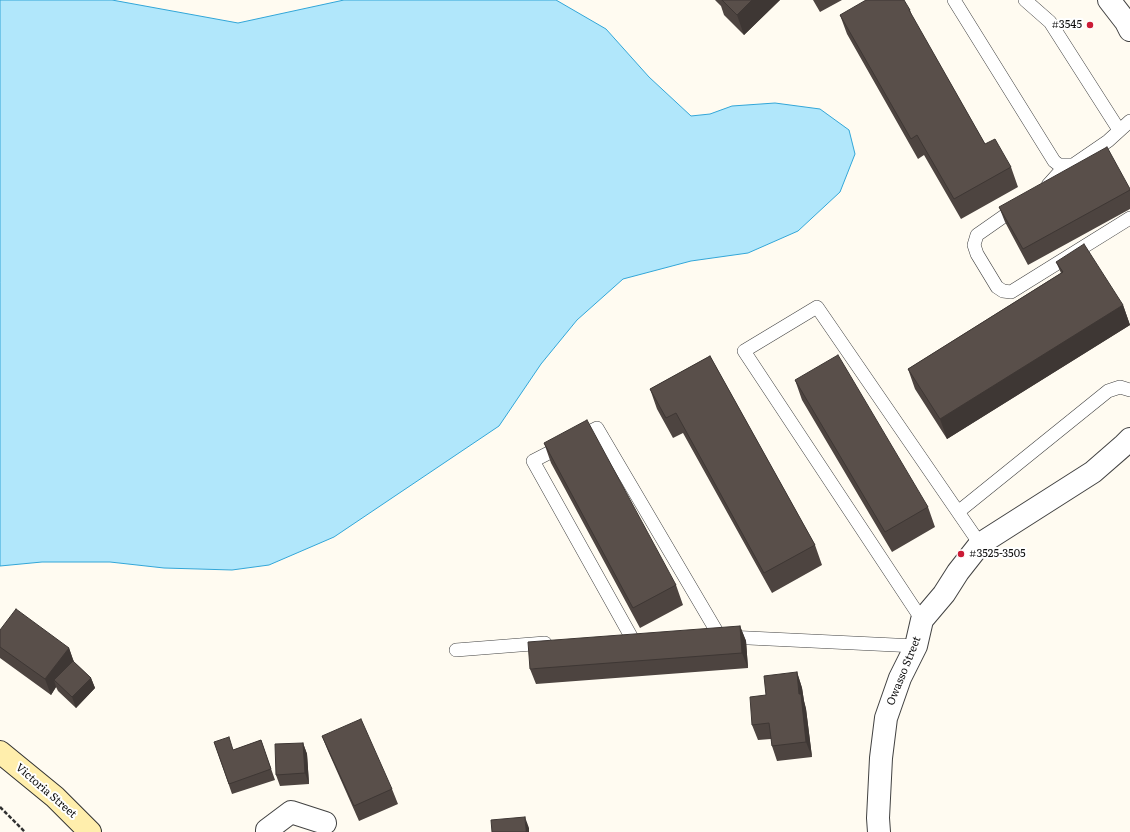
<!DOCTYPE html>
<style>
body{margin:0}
canvas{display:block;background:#fffbf1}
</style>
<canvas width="1130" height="832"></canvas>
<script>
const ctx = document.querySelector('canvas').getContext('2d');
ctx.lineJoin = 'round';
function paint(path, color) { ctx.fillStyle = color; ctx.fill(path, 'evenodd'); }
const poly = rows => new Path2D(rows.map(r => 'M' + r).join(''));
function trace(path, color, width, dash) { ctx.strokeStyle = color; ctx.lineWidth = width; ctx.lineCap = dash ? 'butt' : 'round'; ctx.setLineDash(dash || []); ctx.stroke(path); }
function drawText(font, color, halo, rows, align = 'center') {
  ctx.font = font + ' Literata,serif'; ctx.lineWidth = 4; ctx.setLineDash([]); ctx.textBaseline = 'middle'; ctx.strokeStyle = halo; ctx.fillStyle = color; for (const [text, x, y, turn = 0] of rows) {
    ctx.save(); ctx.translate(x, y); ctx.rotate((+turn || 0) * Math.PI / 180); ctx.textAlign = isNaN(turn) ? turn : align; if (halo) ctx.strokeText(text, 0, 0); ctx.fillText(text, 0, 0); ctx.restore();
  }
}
const water = poly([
 [0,0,112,0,238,23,344,0,556,0,606,29,649,77,691,116,710,114,732,106,775,103,820,109,849,130,855,154,840,192,798,231,748,253,691,261,623,279,577,320,541,364,499,426,334,537,269,565,232,570,164,568,110,562,42,562,0,566,0,0]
]);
paint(water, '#b1e7fb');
trace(water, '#32a6d8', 1);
const lane = poly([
 [954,0,1054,161,1059,165,1073,165,1108,141,1130,121],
 [1025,0,1050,22,1119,130],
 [1048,185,1065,166],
 [1017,207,977,235,974,245,977,254,997,287,1003,291,1011,292,1130,218],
 [958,512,1108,391,1120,387,1130,390],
 [922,620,744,351,817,307,980,544],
 [728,637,916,646],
 [633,640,533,461,597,428,720,637],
 [456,650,545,643]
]);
const street = poly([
 [1109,0,1126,22,1130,30],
 [267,832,267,830,291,812,325,823],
 [879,832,878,818,881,758,886,718,900,678,916,646,922,620,944,594,958,572,980,544,1093,472,1124,445,1130,439]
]);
const secondary = poly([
 [0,752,55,797,90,832]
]);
trace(lane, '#424242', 14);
trace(street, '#424242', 24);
trace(secondary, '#313131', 24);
trace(poly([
 [0,807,25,832]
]), '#313131', 2.5, [4, 2]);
trace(lane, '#fff', 13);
trace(street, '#fff', 22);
trace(secondary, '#ffeeac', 22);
paint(poly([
 [715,0,780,0,744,35,724,15,721,6],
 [813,0,842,0,820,12],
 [910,10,912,16,985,144,1011,167,1018,187,961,219,924,155,918,159,847,34,840,15],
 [1130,189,1130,209,1028,265,1005,222,999,207],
 [1056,262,1123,305,1130,325,947,439,915,389,908,369,1061,273],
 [710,356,815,545,822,565,772,593,683,433,673,438,657,409,650,389],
 [795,380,928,507,935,527,892,552,802,400],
 [544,443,676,585,683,605,640,628,551,463],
 [740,626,746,641,748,668,536,684,530,669],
 [0,630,69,648,74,662,91,678,95,688,76,708,58,691,56,687,51,695,0,658],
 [797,672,802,688,804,701,806,709,812,757,777,761,772,746,771,739,758,740,752,725,766,695],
 [322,736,392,789,398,804,359,821,328,751],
 [261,740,275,780,232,794,214,742,233,750],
 [303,743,307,754,309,784,280,786,276,775]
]), '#4d4440');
paint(poly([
 [752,0,780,0,744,35,737,15],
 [1123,305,1130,325,947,439,940,419],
 [740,626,746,641,748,668,742,653],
 [69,648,74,663,54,680,56,687,51,695,45,679],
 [797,672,802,688,804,701,806,709,812,757,806,742,799,694],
 [91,678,95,688,76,708,72,697],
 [303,743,307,754,309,784,305,773],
 [525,817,529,828,529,832,526,832]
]), '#3e3734');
const building = poly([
 [722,0,752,0,737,15,722,0],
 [866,0,904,0,910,10,909,10,985,144,995,139,1011,167,954,199,917,135,911,139,840,15,866,0],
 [1107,147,1130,189,1130,190,1023,249,999,207,1107,147],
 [1084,244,1123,305,940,419,908,369,1063,272,1056,262,1084,244],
 [838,355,928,507,885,532,795,380,838,355],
 [710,356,815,545,764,573,676,413,666,418,650,389,710,356],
 [587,420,676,585,633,608,544,443,587,420],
 [16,609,69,648,45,679,0,647,0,630,16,609],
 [740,626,742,653,530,669,528,642,740,626],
 [73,661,91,678,72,697,54,680,73,661],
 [797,672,799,694,801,694,806,742,772,746,769,723,752,725,750,697,766,695,764,676,797,672],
 [361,719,392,789,354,806,322,736,361,719],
 [229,737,233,750,261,740,271,769,229,784,214,742,229,737],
 [303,743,305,773,276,775,275,744,303,743],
 [525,817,526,832,492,832,491,820,525,817]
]);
paint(building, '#594f4a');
trace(building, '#3e3734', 1);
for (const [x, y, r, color] of [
 [1090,25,4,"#cb1b35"],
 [961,554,4,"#cb1b35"]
]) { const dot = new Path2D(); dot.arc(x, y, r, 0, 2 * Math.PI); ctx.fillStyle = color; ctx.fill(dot); trace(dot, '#fff', 1.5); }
drawText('11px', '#0f0f0f', '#fff', [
 ["#3545",1082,25],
 ["#3525-3505",969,554,"left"]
], 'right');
drawText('11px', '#0f0f0f', '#fff', [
 ["Owasso Street",904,671,-68],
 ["Victoria Street",46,791,41]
]);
</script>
